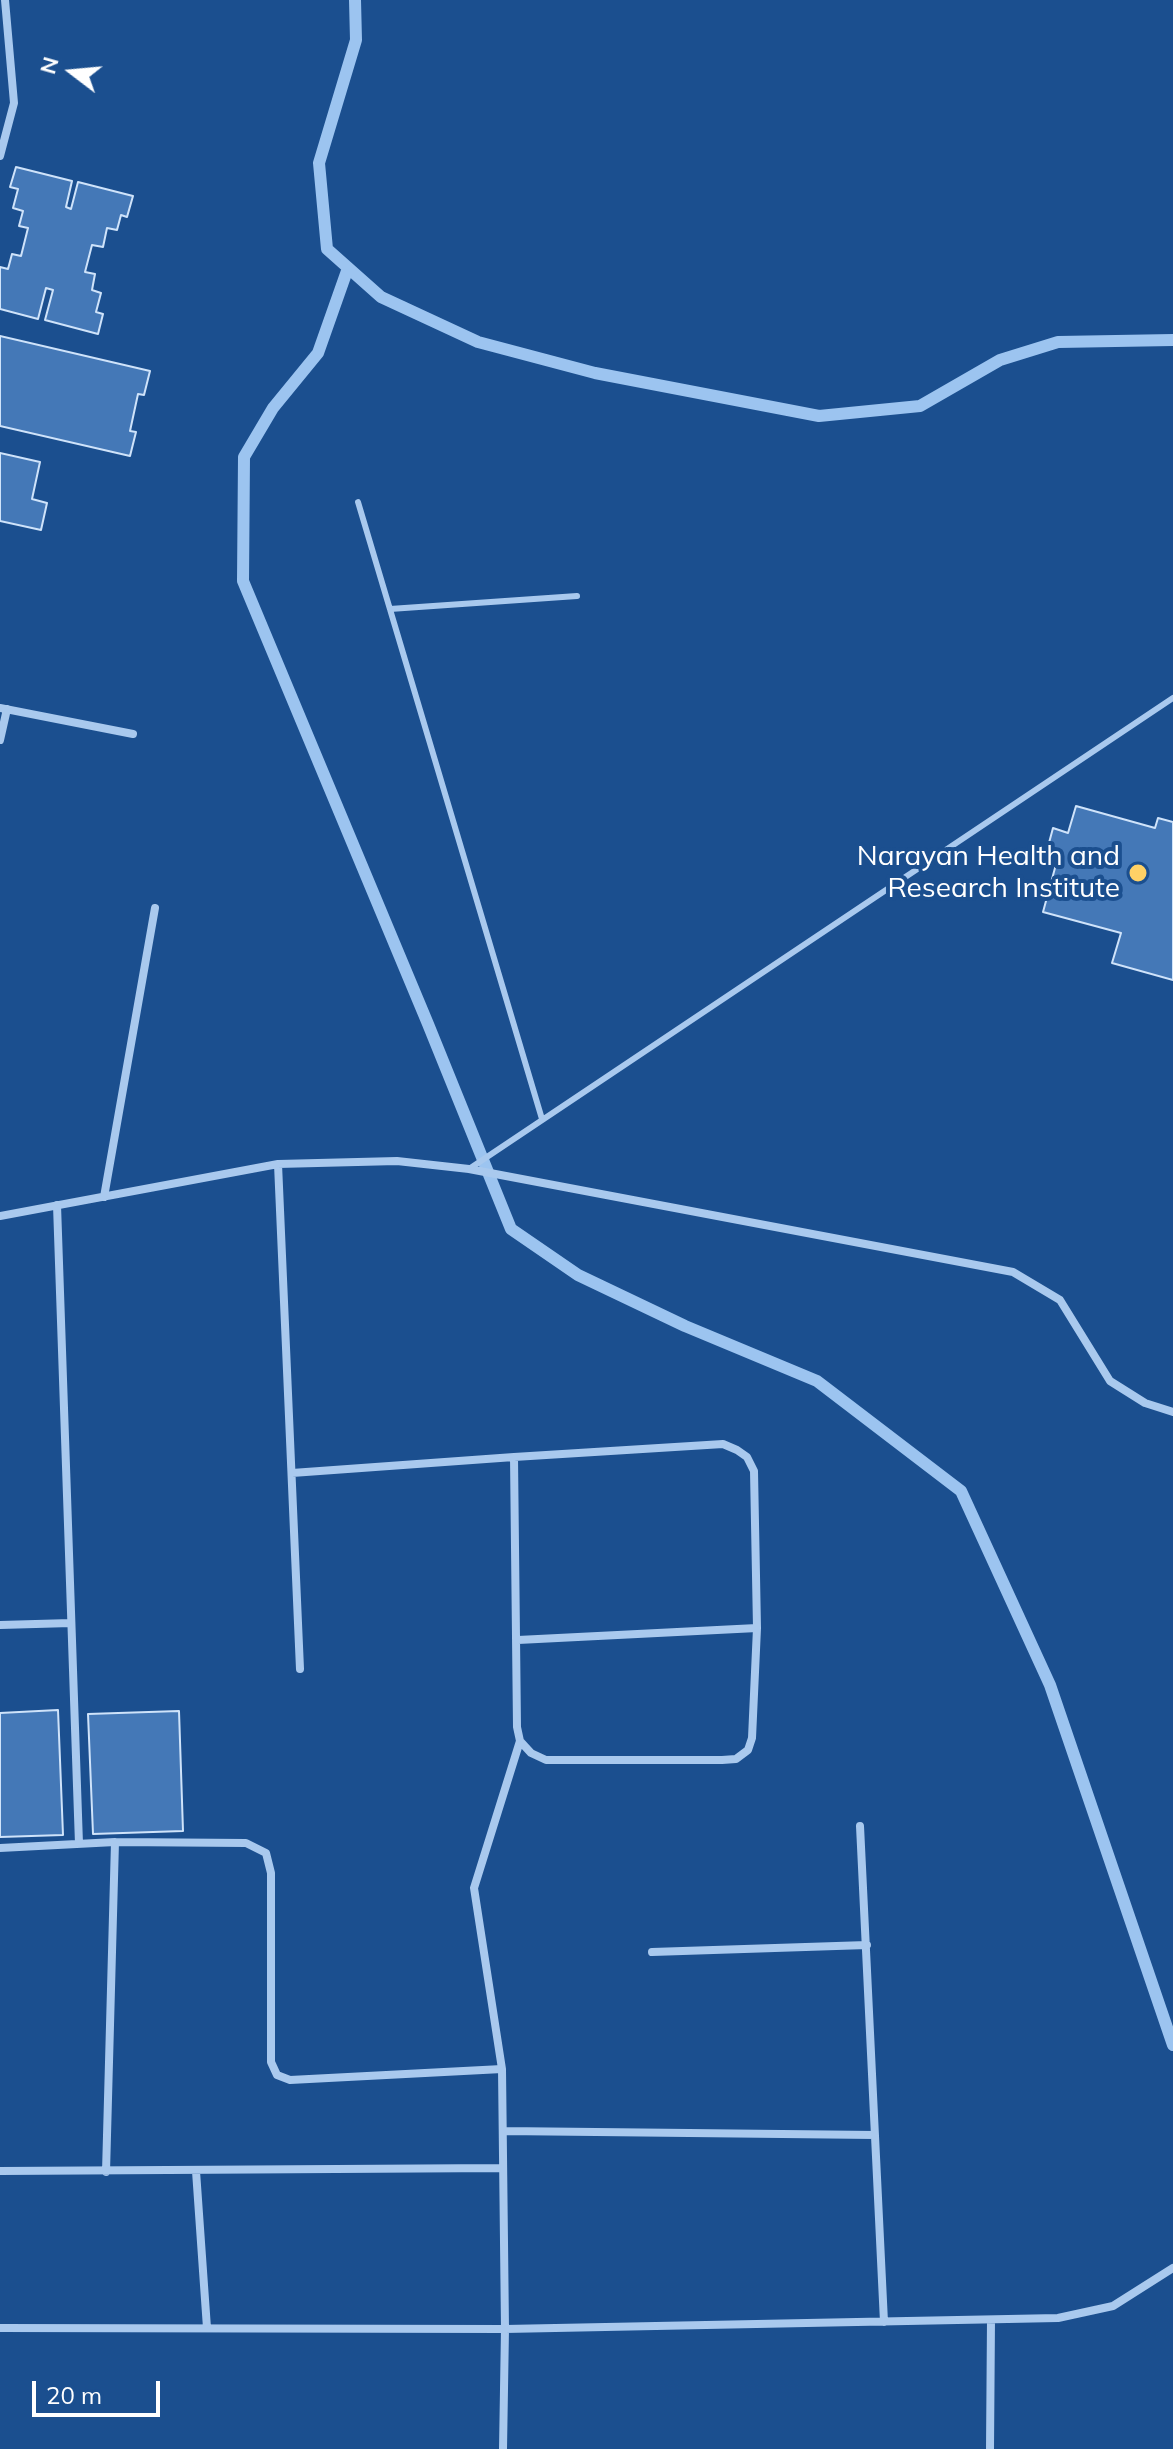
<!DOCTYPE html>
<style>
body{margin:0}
#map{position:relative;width:1173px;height:2449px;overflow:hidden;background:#1b4f8f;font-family:Mulish,sans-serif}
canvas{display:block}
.north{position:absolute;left:32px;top:32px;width:80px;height:80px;-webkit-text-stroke:6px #1b4f8f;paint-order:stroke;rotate:286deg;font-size:22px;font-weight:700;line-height:32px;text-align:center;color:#fff}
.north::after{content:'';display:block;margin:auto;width:28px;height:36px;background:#fff;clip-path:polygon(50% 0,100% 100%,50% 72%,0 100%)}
.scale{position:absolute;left:32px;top:2381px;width:128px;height:36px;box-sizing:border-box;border:4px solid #fff;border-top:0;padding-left:10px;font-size:24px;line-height:28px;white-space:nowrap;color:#fff;-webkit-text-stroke:6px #1b4f8f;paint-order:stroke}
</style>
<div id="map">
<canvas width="1173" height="2449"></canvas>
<div class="north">N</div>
<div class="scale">20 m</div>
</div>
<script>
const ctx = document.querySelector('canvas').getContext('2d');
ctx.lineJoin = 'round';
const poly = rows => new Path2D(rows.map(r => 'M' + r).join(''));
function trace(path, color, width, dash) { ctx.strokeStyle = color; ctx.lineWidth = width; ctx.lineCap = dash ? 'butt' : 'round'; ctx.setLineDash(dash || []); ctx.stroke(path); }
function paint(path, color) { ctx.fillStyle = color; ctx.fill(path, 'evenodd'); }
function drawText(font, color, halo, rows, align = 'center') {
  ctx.font = font + ' Mulish,sans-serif'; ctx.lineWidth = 8; ctx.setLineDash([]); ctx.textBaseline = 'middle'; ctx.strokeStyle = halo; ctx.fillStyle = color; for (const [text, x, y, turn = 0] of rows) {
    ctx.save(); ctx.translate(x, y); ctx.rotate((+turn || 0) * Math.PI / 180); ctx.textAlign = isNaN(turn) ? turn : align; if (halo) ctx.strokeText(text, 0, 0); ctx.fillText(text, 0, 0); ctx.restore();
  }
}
trace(poly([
 [355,0,356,40,319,163,327,249,381,297,478,342,595,373,819,416,920,406,1000,360,1058,342,1173,340],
 [348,268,318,353,273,408,244,457,243,581,428,1024,511,1229,578,1275,685,1326,817,1381,961,1491,1050,1685,1173,2045]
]), '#9cc4f0', 12);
const building = poly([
 [16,167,72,181,66,207,71,209,78,182,133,196,127,217,121,215,117,230,107,228,103,247,92,245,85,272,95,274,92,290,101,293,96,312,103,314,98,334,45,320,53,290,46,288,38,319,0,309,0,267,8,269,12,254,21,256,28,228,19,226,23,211,13,208,18,189,10,187,16,167],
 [0,336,150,371,144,395,138,394,130,431,136,432,130,456,0,426,0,336],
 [0,453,40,462,32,499,47,503,41,530,0,521,0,453],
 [1076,806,1155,828,1158,818,1173,822,1173,980,1112,963,1121,933,1043,912,1058,857,1046,854,1053,828,1068,833,1076,806],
 [58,1710,63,1835,0,1837,0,1713,58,1710],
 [179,1711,183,1831,93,1834,88,1714,179,1711]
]);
paint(building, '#4478b7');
trace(building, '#cfe3fa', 2);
trace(poly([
 [358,502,542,1119],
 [390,609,577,596],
 [469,1169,1173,698]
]), '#a9c9ee', 6);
trace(poly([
 [0,156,14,103,5,0],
 [0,708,133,734],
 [0,740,7,709],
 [278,1164,300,1669],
 [104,1197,155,908],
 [57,1205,79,1844],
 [0,1216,278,1164,397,1161,469,1169,1013,1272,1060,1300,1110,1381,1145,1403,1173,1412],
 [292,1473,514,1457,723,1444,737,1450,747,1457,754,1471,757,1628,752,1738,748,1750,736,1759,722,1760,546,1760,531,1753,520,1741,517,1727,514,1457],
 [0,1625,71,1623],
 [518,1640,757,1628],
 [860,1826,884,2322],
 [0,1848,115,1842,246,1843,266,1853,271,1873,271,2062,277,2075,290,2080,502,2069],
 [652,1952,867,1945],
 [503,2131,875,2135],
 [0,2171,503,2168],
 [196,2171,207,2328],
 [106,2172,115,1842],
 [0,2328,505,2329,1058,2318,1113,2306,1173,2268],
 [503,2449,505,2329,502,2069,474,1888,520,1741],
 [990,2449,991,2320]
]), '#a9c9ee', 8);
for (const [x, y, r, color] of [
 [1138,873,10,"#ffd166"]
]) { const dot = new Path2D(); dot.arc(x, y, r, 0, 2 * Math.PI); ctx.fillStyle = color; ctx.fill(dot); trace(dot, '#1b4f8f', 3); }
drawText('28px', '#fff', '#1b4f8f', [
 ["Narayan Health and",1120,857],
 ["Research Institute",1120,889]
], 'right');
</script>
